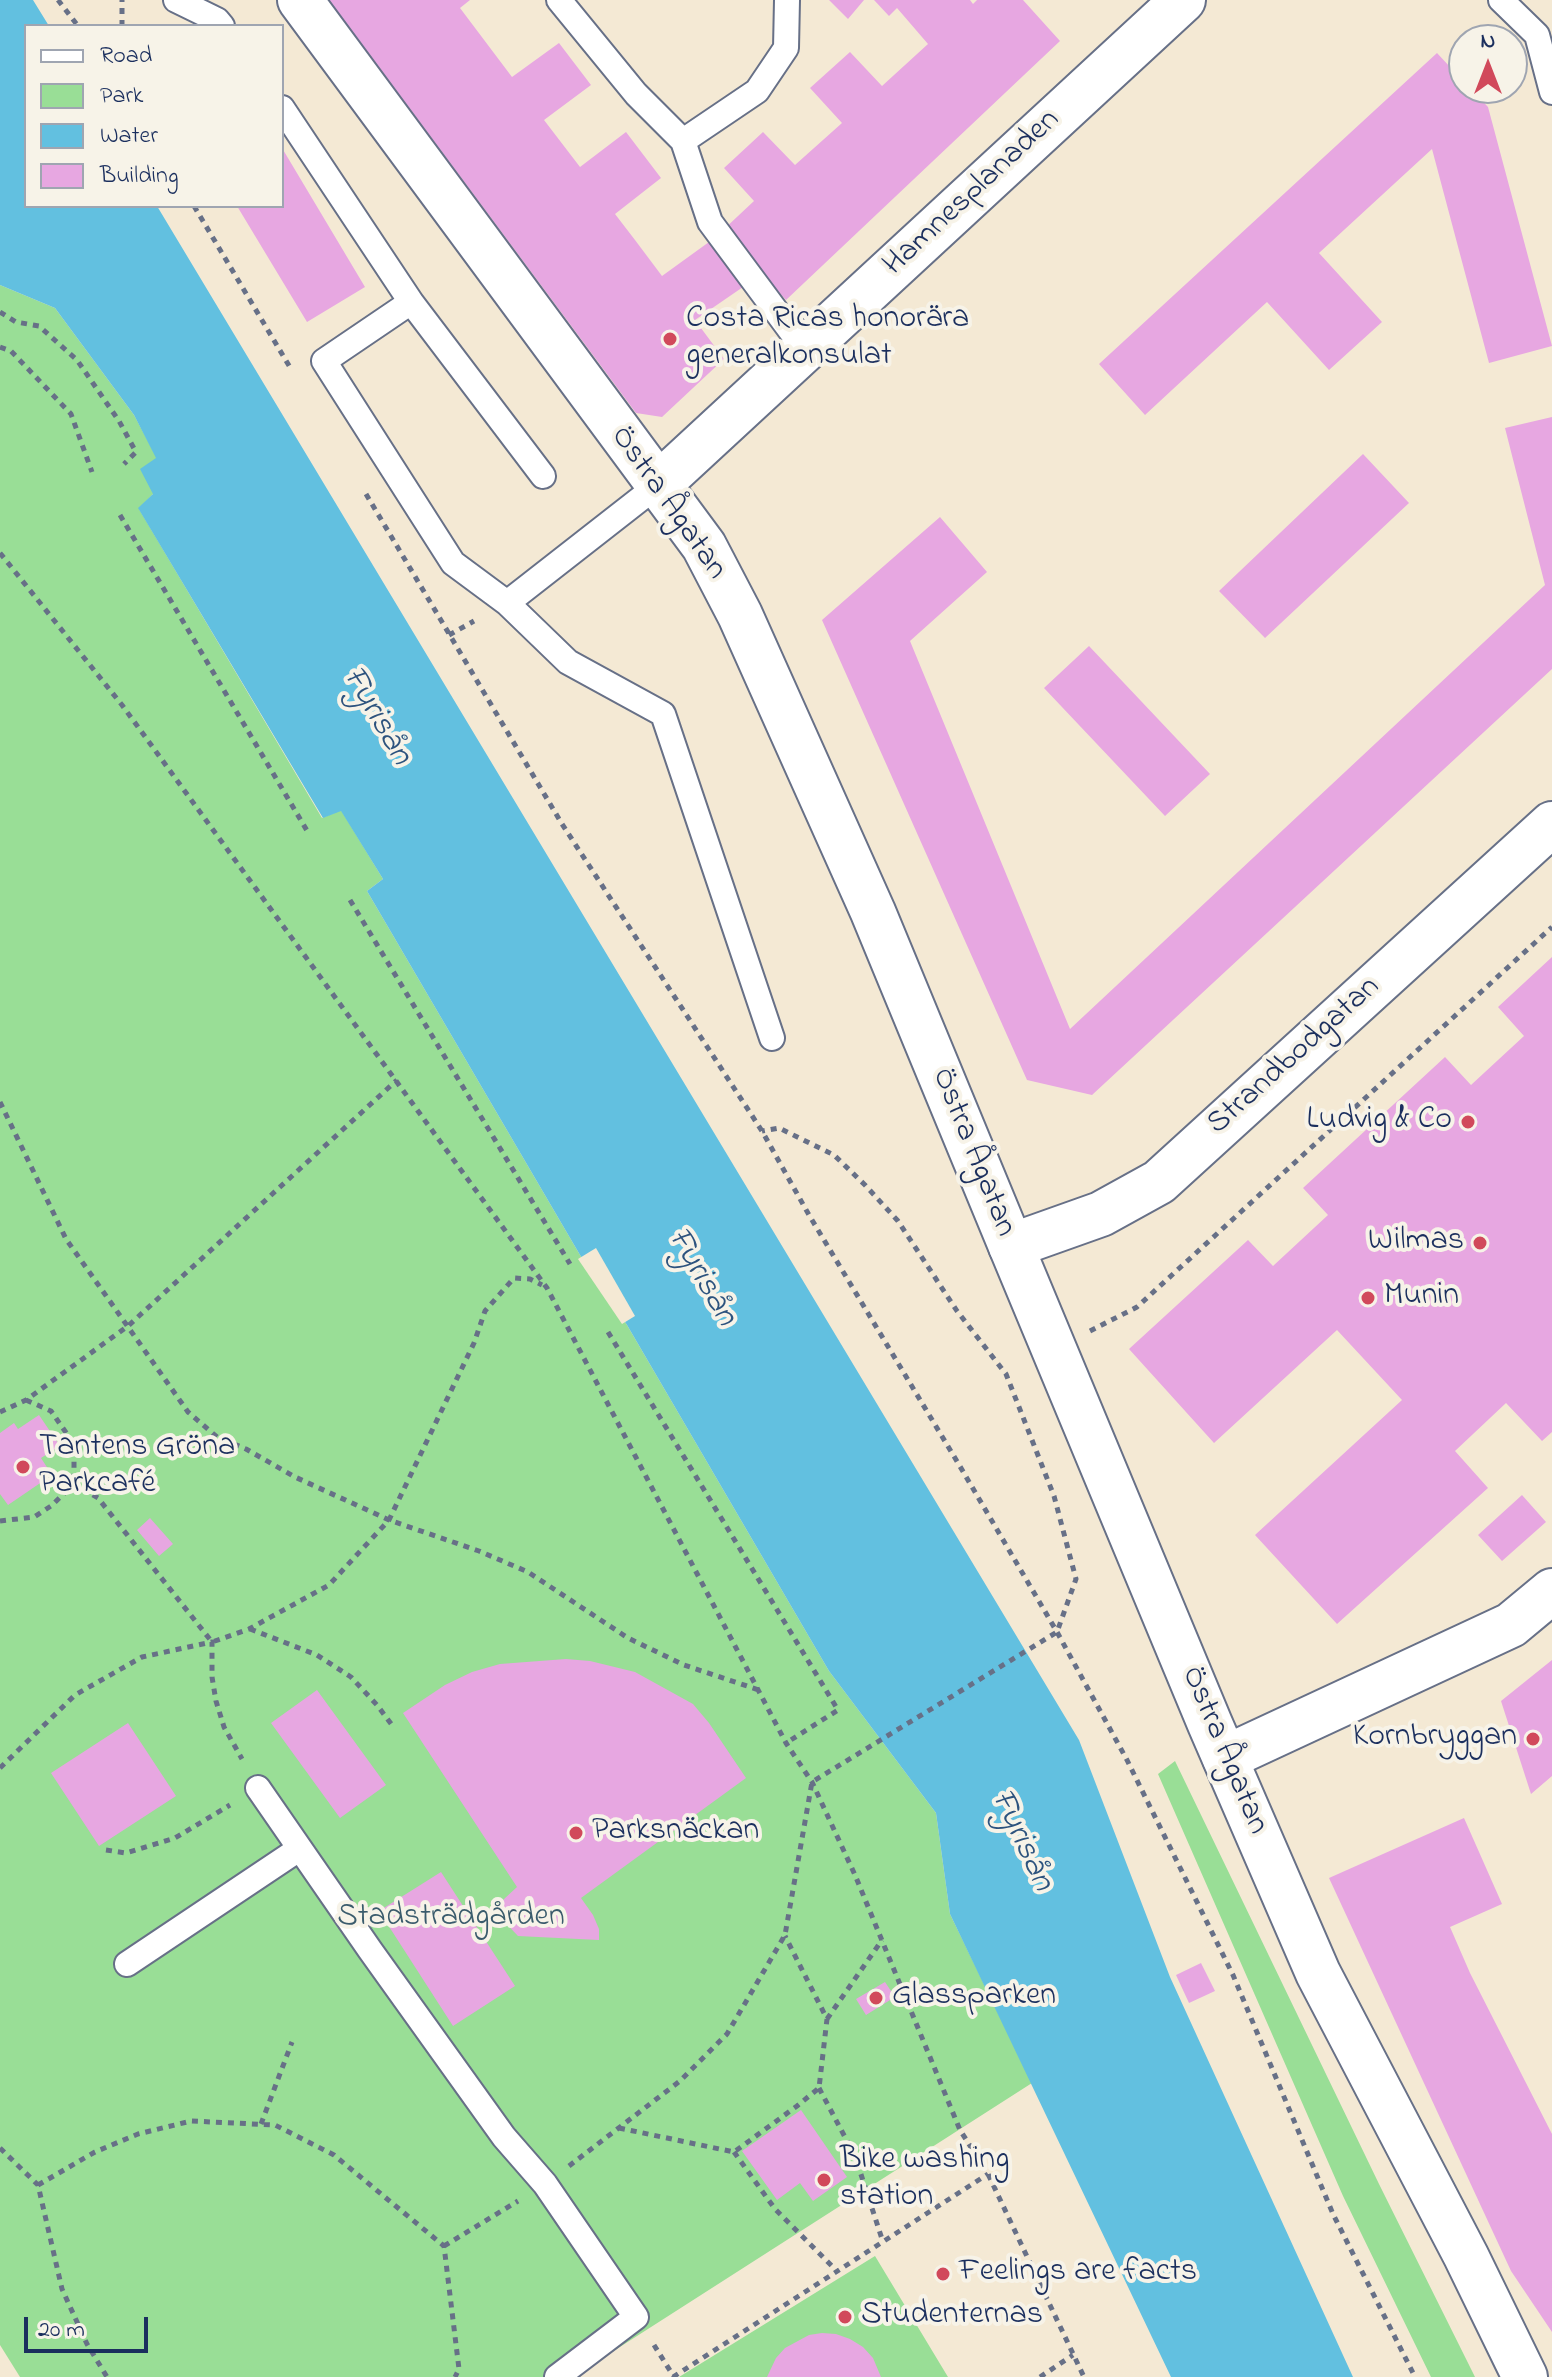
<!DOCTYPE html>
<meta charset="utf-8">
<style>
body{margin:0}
#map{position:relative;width:1552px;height:2377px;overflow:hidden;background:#f4e9d4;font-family:"Indie Flower",sans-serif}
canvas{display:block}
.legend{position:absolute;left:24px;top:24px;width:260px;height:184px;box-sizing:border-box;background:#f7f3e8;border:2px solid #9fa5b1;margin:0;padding:10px 14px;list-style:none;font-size:24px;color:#1b2f5e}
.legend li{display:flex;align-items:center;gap:16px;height:40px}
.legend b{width:40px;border:2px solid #9fa5b1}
.north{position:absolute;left:1448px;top:24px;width:80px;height:80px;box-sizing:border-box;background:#f7f3e8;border:2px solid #9fa5b1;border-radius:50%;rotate:0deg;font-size:22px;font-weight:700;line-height:32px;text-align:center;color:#1b2f5e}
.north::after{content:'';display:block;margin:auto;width:28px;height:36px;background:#d1495b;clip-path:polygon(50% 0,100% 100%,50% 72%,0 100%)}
.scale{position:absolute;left:24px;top:2317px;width:124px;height:36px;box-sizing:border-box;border:4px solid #1b2f5e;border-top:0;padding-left:10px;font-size:24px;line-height:28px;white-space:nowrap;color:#1b2f5e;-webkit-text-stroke:6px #f7f3e8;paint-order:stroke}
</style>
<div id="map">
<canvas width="1552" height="2377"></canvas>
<ul class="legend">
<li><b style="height:10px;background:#fff"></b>Road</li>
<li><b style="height:22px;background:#99de96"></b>Park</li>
<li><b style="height:22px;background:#62c0e0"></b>Water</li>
<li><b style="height:22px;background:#e7a7e1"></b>Building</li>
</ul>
<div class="north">N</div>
<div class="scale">20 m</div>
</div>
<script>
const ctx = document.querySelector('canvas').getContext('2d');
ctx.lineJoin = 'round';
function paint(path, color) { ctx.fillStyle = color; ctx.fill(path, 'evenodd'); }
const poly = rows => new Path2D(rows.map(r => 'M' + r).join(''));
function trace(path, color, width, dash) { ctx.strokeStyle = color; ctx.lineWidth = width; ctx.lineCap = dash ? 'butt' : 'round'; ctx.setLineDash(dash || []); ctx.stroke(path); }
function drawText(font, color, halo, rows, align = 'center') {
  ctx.font = font + ' "Indie Flower",sans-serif'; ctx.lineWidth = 8; ctx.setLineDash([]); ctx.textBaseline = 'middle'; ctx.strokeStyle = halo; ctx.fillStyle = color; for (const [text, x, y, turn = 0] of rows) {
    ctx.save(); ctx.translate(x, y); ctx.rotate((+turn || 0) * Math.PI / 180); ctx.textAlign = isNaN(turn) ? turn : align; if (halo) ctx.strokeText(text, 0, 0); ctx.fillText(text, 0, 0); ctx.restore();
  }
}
paint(poly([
 [0,285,55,308,134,415,157,458,153,494,139,509,322,818,341,810,383,879,367,891,580,1255,627,1325,829,1671,936,1813,950,1914,1032,2083,573,2377,20,2377,0,2345],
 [1175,1761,1379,2184,1475,2377,1431,2377,1343,2196,1158,1774],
 [875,2256,948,2377,679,2377]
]), '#99de96');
paint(poly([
 [0,0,33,0,49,26,26,26,26,206,157,206,1079,1740,1170,1977,1353,2377,1171,2377,950,1914,936,1813,829,1671,627,1325,580,1255,367,891,383,879,341,811,323,818,138,508,153,494,140,469,156,458,134,415,55,308,0,285]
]), '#62c0e0');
paint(poly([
 [596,1248,635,1316,622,1324,578,1259]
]), '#f4e9d4');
paint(poly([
 [329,0,470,0,460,8,512,77,559,43,591,85,544,120,580,167,626,132,661,178,615,214,635,240,662,276,709,242,743,287,695,320,724,359,662,417,636,413],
 [829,0,864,0,848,19],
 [874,0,970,0,973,4,977,0,1023,0,1060,41,786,300,722,231,754,201,724,168,763,132,795,165,842,123,810,88,850,52,882,86,928,44,897,8,889,16],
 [1437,53,1464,82,1464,88,1470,88,1488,107,1552,346,1489,363,1432,149,1319,253,1382,322,1329,370,1267,302,1145,415,1099,364],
 [282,148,365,287,307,322,237,206,282,206],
 [1552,417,1552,669,1092,1095,1027,1080,822,620,940,517,987,572,910,641,1070,1029,1545,585,1505,428],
 [1363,454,1409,503,1265,638,1219,591],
 [1089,646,1210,774,1165,816,1044,688],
 [1552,957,1552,1432,1542,1441,1506,1403,1455,1451,1488,1488,1337,1624,1255,1535,1402,1400,1337,1330,1214,1443,1129,1349,1248,1240,1273,1266,1328,1215,1303,1188,1445,1057,1471,1085,1524,1036,1498,1007],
 [39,1415,60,1446,41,1458,52,1475,8,1505,0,1494,0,1433,14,1423,18,1429],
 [1522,1495,1546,1522,1502,1561,1478,1535],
 [150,1518,173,1544,159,1556,137,1530],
 [566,1659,590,1661,635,1672,693,1704,709,1723,746,1778,581,1898,593,1915,599,1929,599,1940,518,1936,496,1913,504,1899,517,1887,403,1713,445,1685,472,1672,500,1664],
 [1552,1660,1552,1776,1531,1794,1501,1701],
 [317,1690,386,1785,340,1818,271,1723],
 [128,1723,176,1796,99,1846,51,1773],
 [1464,1818,1502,1904,1450,1927,1470,1973,1552,2134,1552,2332,1511,2271,1329,1878],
 [441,1872,515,1986,453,2026,379,1911],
 [1201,1963,1215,1991,1189,2003,1176,1975],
 [885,1982,895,1997,866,2015,856,1999],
 [801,2110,847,2177,813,2201,800,2183,777,2200,742,2151],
 [822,2333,836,2334,850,2339,863,2347,873,2358,881,2377,767,2377,776,2358,785,2348,809,2335]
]), '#e7a7e1');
const lane = poly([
 [176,0,217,20,222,26],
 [559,0,636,94,683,141,710,222,805,350],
 [1501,0,1537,35,1552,92],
 [282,108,411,302,324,361,453,563,507,603,568,662,663,714,772,1038],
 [683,141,757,91,786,48,787,0],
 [411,302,543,476],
 [507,603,658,485],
 [258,1788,370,1950,504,2137,545,2184,636,2317,557,2377],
 [127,1964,299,1849]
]);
const street = poly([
 [300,0,704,546,740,615,873,912,1011,1246],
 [658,485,1183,0],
 [1225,1758,1511,1625,1552,1591]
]);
const secondary = poly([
 [1525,2377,1466,2256,1318,1973,1210,1724,1011,1246,1101,1214,1159,1182,1552,824]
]);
trace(lane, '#677087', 28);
trace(street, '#677087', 48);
trace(secondary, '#677087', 48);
trace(poly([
 [58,0,78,26],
 [122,26,122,0],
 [194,206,291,369],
 [0,312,16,322,39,326,77,360,119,421,136,452,124,464],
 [0,347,11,351,71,414,92,472],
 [366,494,562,824,762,1131,809,1215,958,1463,1057,1632,1127,1760,1233,1975,1333,2214,1415,2377],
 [120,515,309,834],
 [0,553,122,705,547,1288,786,1743,812,1782,855,1875,960,2130,988,2174,1084,2377],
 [449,635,474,621],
 [350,900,570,1264],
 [0,1102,66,1239,188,1412,217,1437,246,1449,295,1477,389,1520,479,1551,528,1572,628,1638,684,1665,759,1690],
 [1090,1331,1137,1307,1552,927],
 [608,1332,838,1710,786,1743],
 [26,1400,51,1411,67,1434,74,1461,74,1484],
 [0,1412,26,1400,128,1326,397,1080],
 [0,1521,34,1517,51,1506,74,1484,98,1498,212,1642,249,1629,329,1585,389,1520,474,1343,485,1311,514,1278,530,1279,542,1285],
 [250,1629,317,1655,351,1677,377,1705,392,1725],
 [0,1768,75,1695,142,1657,212,1642,212,1677,216,1701,224,1727,242,1759],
 [106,1850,126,1853,175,1838,230,1805],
 [827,2019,882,1940],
 [819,2088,855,2156,883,2242],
 [261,2124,292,2042],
 [619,2128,734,2152,797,2106,819,2088,827,2019,785,1936],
 [0,2148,38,2185,62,2289,87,2344,107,2377],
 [734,2152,775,2209,837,2271],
 [569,2166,680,2081,727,2034,785,1935,812,1782,1057,1632,1076,1579,1054,1496,1006,1374,957,1311,898,1221,865,1185,834,1155,779,1128,762,1131],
 [38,2185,95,2152,138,2134,191,2121,275,2125,334,2155,444,2246,459,2369,455,2377],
 [444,2246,518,2201],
 [654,2345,674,2377],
 [673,2377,988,2174],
 [1040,2377,1073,2355]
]), '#677087', 5, [6, 6]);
trace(lane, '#fff', 24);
trace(street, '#fff', 44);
trace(secondary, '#fff', 44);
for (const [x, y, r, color] of [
 [670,339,8,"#d1495b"],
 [1468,1122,8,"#d1495b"],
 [1480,1243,8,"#d1495b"],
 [1368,1298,8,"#d1495b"],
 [23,1467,8,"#d1495b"],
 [1533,1739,8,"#d1495b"],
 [576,1833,8,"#d1495b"],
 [876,1998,8,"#d1495b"],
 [824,2180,8,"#d1495b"],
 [943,2274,8,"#d1495b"],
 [845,2317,8,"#d1495b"]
]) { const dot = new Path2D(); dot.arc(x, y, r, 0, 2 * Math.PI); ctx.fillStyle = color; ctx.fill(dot); trace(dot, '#f7f3e8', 3); }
drawText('32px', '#1b2f5e', '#f7f3e8', [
 ["Hamnesplanaden",973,194,-43],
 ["Östra Ågatan",667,504,55],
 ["Strandbodgatan",1295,1057,-42],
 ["Östra Ågatan",972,1153,68],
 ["Östra Ågatan",1223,1751,67]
]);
drawText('32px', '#1b2f5e', '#f7f3e8', [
 ["Costa Ricas honorära",686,321],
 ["generalkonsulat",686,358],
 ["Ludvig & Co",1452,1122,"right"],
 ["Wilmas",1464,1243,"right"],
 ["Munin",1384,1298],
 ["Tantens Gröna",39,1449],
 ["Parkcafé",39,1486],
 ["Kornbryggan",1517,1739,"right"],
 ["Parksnäckan",592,1833],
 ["Glassparken",892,1998],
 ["Bike washing",840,2162],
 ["station",840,2199],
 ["Feelings are facts",959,2274],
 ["Studenternas",861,2317]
], 'left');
drawText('32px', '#3a5b6c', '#f7f3e8', [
 ["Stadsträdgården",451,1919]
]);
drawText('italic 34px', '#2d537e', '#f7f3e8', [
 ["Fyrisån",375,717,60],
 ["Fyrisån",700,1278,60],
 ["Fyrisån",1020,1841,65]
]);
</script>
